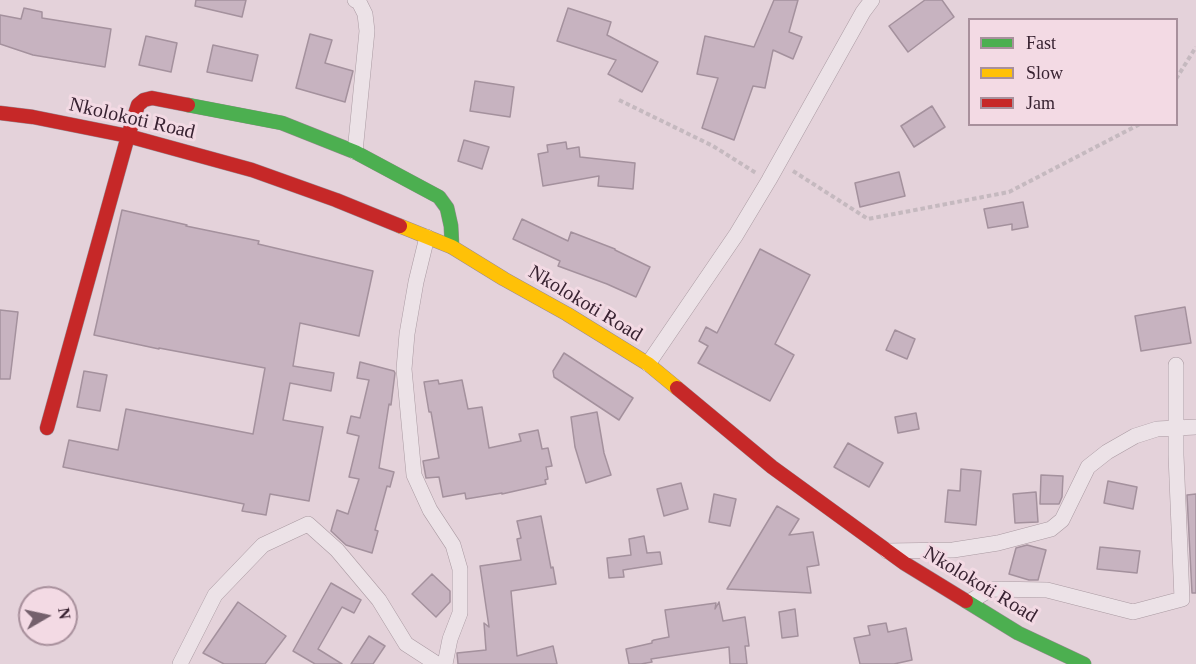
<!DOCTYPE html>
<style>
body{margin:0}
#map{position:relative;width:1196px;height:664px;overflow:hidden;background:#e4d2da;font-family:"Times New Roman",serif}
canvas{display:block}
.legend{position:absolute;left:968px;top:18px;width:210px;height:108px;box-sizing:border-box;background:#f3dae4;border:2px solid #a8909c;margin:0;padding:8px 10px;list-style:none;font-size:18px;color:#382231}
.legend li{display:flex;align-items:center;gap:12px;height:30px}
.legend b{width:30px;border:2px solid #a8909c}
.north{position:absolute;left:18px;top:586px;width:60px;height:60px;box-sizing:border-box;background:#f3dae4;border:2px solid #a8909c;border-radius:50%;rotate:81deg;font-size:16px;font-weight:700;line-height:24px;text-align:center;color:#382231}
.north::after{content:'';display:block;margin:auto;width:21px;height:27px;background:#74606c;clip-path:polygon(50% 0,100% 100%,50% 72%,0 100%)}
</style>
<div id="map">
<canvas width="1196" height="664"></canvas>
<ul class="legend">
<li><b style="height:8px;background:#4caf50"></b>Fast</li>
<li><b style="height:8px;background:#ffc107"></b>Slow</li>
<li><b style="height:8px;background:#c62828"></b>Jam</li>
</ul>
<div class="north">N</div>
</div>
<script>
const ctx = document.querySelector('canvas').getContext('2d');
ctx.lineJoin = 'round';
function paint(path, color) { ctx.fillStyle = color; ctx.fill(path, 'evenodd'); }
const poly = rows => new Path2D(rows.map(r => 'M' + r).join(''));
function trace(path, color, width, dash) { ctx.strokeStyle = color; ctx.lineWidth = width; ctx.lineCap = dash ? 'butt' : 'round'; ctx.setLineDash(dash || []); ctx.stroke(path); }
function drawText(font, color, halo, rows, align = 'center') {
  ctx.font = font + ' "Times New Roman",serif'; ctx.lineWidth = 6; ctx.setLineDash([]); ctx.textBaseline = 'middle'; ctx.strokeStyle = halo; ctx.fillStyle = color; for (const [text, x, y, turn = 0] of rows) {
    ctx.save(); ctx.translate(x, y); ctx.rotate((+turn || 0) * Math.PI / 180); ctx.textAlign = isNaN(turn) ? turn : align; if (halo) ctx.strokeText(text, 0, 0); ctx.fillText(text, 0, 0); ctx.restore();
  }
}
const building = poly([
 [196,0,246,0,242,17,195,6,196,0],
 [774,0,798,0,789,32,802,37,793,59,773,50,765,88,753,86,734,140,702,128,718,78,697,74,705,36,754,47,774,0],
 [925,0,942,0,954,17,908,52,889,26,925,0],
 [24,8,42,12,42,18,111,29,105,67,33,55,0,44,0,15,21,19,24,8],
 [568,8,611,22,607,35,658,62,642,92,608,74,616,60,557,41,568,8],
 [310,34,332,40,325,63,353,71,345,102,296,88,310,34],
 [146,36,177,43,171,72,139,65,146,36],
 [213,45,258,55,252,81,207,72,213,45],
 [475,81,514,87,510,117,470,111,475,81],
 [932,106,945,127,914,147,901,126,932,106],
 [464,140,489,147,482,169,458,161,464,140],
 [566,142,567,149,579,147,580,157,635,163,633,189,598,186,599,176,543,186,538,154,548,152,547,145,566,142],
 [899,172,905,196,860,207,855,183,899,172],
 [1023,202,1028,227,1012,230,1012,224,988,228,984,209,1023,202],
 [122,210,187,225,186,226,259,241,258,244,373,271,359,336,300,323,293,366,334,373,331,391,290,383,283,420,323,427,309,501,270,494,266,515,242,511,244,504,63,467,69,440,118,450,126,409,253,434,265,368,159,348,159,349,94,335,122,210],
 [522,219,568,241,571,232,615,249,615,250,650,267,636,297,607,284,558,266,560,261,513,239,522,219],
 [760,249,810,275,775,344,794,355,770,401,698,363,708,346,699,341,706,327,717,333,760,249],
 [1185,307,1191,343,1141,351,1135,316,1185,307],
 [0,310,18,312,10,379,0,379,0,310],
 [895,330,915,339,907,359,886,350,895,330],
 [564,353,633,398,619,420,554,377,553,371,564,353],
 [360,362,394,371,395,373,391,405,389,404,379,468,394,472,390,487,387,486,375,530,378,531,372,553,346,545,331,531,337,510,348,514,359,479,349,477,359,436,347,433,351,416,360,418,369,380,357,378,360,362],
 [84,371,107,375,100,411,77,407,84,371],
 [438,380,439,384,462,380,468,409,482,407,489,448,521,441,519,434,538,430,542,449,548,448,552,466,546,467,548,479,545,480,546,484,502,494,502,493,466,499,465,493,443,497,439,477,426,478,423,461,439,458,431,412,429,412,424,382,438,380],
 [597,412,604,453,611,475,586,483,575,447,571,417,597,412],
 [916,413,919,429,898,433,895,417,916,413],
 [848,443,883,463,869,487,834,467,848,443],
 [961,469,981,471,976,525,945,522,948,490,960,491,961,469],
 [1041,475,1063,476,1062,497,1059,504,1040,504,1041,475],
 [1108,481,1137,487,1133,509,1104,503,1108,481],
 [681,483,688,509,664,516,657,489,681,483],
 [1036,492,1038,522,1015,523,1013,494,1036,492],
 [714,494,736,499,730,526,709,522,714,494],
 [1196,494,1196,593,1192,593,1187,495,1196,494],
 [777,506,799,519,789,535,813,532,819,565,807,567,811,593,727,589,777,506],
 [541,516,551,568,553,567,556,584,511,591,517,656,553,646,557,664,458,664,457,653,486,650,484,623,489,627,480,566,521,560,517,539,521,538,517,521,541,516],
 [644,536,647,553,660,552,662,564,623,570,624,577,609,578,607,558,631,555,629,539,644,536],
 [1027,545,1046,550,1038,580,1029,580,1009,574,1016,548,1027,545],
 [1100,547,1140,551,1137,573,1097,569,1100,547],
 [432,574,450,591,450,602,436,617,412,594,432,574],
 [331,583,361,600,354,613,342,607,318,649,342,664,315,664,293,651,331,583],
 [238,602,286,636,265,664,224,664,203,653,238,602],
 [719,602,723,621,745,617,749,646,745,646,747,664,730,664,729,647,651,659,652,662,641,664,629,664,626,649,652,643,652,641,654,640,669,637,665,610,716,603,715,609,719,602],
 [795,609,798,636,782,638,779,612,795,609],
 [886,623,888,632,906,628,912,660,894,664,860,664,854,638,870,635,868,626,886,623],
 [369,636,385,646,373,664,351,664,369,636]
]);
paint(building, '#c7b3c0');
trace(building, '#a4919d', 1.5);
const street = poly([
 [355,152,367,31,365,14,359,2,355,0],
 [427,237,416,282,407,334,404,369,414,475,430,510,453,545,460,569,460,613,450,639,445,664],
 [648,364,736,235,769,180,863,12,872,0],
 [887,551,953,550,998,543,1051,529,1062,520,1088,467,1107,452,1135,436,1157,429,1196,427],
 [969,602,991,589,1047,590,1133,612,1182,599,1176,455,1176,365],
 [180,664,215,595,263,545,308,524,337,550,379,600,406,644,437,664]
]);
const fast = poly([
 [188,105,282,123,355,152,439,197,447,208,451,226,452,247],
 [966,601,1018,633,1084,664]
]);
const slow = poly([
 [400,226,452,247,504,279,567,314,648,364,677,388]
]);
const jam = poly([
 [0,113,33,117,128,136,252,170,336,200,400,226],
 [677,388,772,467,904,563,966,601],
 [47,428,128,136,138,105,144,100,152,98,188,105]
]);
trace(street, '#aa9aa2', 16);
trace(fast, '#998a92', 15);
trace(slow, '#998a92', 15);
trace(jam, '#998a92', 15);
trace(poly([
 [1176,79,1196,47],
 [619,100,713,146,756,173],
 [793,171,868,219,1009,192,1140,124]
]), '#c5b9bf', 4, [4.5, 3]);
trace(street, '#ece2e7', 15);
trace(fast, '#4caf50', 14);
trace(slow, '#ffc107', 14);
trace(jam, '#c62828', 14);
drawText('20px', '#382231', '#f3dae4', [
 ["Nkolokoti Road",132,119,13],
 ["Nkolokoti Road",585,304,31],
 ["Nkolokoti Road",980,585,31]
]);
</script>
